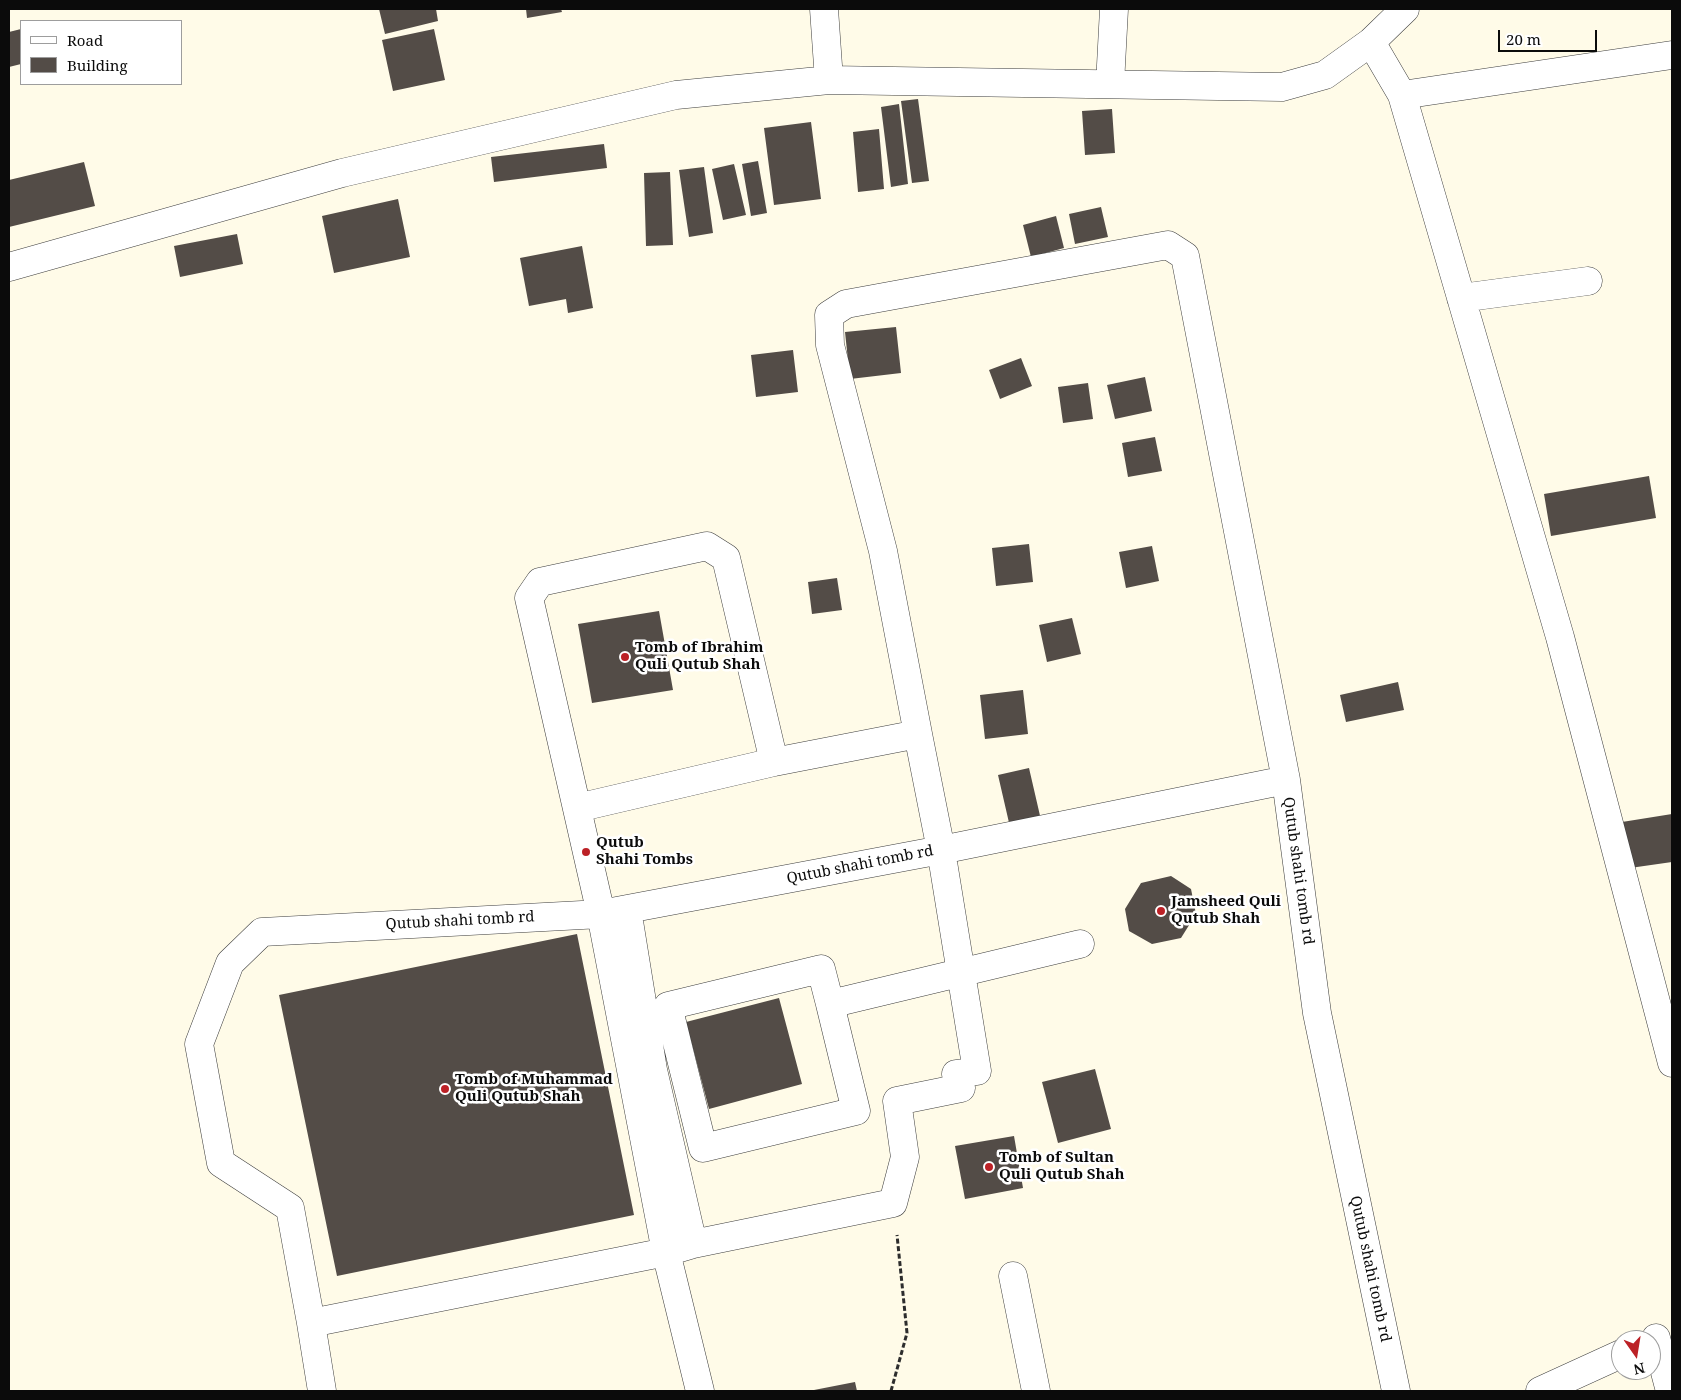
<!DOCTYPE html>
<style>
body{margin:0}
#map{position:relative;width:1681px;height:1400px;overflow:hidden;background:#fffbe8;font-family:"Noto Serif",serif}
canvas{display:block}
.frame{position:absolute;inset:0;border:10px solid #0b0b0b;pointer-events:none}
.legend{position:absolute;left:20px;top:20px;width:162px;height:65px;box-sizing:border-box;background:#fff;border:1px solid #9d9d9d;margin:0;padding:6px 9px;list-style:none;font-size:15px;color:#0b0b0b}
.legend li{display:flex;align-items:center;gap:10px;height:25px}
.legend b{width:25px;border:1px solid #9d9d9d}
.north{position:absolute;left:1611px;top:1330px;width:50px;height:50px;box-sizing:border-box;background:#fff;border:1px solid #9d9d9d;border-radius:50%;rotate:167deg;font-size:14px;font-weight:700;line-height:20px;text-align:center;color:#0b0b0b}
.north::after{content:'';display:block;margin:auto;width:18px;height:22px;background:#bc2126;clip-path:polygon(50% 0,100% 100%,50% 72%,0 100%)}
.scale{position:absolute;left:1498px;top:30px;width:99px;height:22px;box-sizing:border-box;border:2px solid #0b0b0b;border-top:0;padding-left:6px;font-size:15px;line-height:18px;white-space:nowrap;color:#0b0b0b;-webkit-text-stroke:4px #fff;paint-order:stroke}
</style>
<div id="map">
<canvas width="1681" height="1400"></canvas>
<div class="frame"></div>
<ul class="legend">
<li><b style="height:6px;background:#fff"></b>Road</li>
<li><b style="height:14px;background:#534c47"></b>Building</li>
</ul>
<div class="north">N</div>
<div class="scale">20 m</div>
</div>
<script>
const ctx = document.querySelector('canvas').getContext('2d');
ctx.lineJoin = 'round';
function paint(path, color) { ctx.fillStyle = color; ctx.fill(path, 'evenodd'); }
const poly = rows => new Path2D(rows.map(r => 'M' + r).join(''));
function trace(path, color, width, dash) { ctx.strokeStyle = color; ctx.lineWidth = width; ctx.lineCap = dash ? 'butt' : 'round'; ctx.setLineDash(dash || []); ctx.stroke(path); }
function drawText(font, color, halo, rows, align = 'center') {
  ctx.font = font + ' "Noto Serif",serif'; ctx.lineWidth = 5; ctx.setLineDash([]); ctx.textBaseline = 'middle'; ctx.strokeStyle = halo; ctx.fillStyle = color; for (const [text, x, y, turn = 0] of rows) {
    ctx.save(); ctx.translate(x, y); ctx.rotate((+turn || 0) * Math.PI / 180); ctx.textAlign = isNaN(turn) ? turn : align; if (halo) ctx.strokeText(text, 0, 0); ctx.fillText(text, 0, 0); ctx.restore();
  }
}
paint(poly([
 [379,9,436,9,438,21,385,34],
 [526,9,561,9,562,12,527,18],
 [21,29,21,64,9,67,9,32],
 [434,29,445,80,393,91,382,40],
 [918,99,929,181,912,183,901,101],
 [899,104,908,184,891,187,881,107],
 [1112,109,1115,153,1085,155,1082,111],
 [811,122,821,199,774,205,764,128],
 [879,129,884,189,858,192,853,132],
 [604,144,607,168,494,182,491,157],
 [758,161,767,213,751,216,742,164],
 [84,162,95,206,9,227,9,180],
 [734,164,746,215,723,220,712,169],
 [704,167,713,233,689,237,679,170],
 [670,172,673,245,646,246,644,173],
 [398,199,410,257,334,273,322,216],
 [1101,207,1108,237,1075,244,1069,214],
 [1056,216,1064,248,1031,257,1023,225],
 [237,234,243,264,180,277,174,246],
 [582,246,593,308,568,313,566,299,529,306,520,258],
 [896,327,901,373,850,379,845,332],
 [793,350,798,392,756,397,751,355],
 [1021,358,1032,386,1000,399,989,370],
 [1145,377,1152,411,1115,419,1107,385],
 [1088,383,1093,419,1063,423,1058,387],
 [1155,437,1162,471,1128,477,1122,443],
 [1649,476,1656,518,1551,536,1544,494],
 [1029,544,1033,582,996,586,992,548],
 [1152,546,1159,581,1126,588,1119,552],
 [837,578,842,610,812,614,808,582],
 [659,611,673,690,592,703,578,624],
 [1072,618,1081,654,1047,662,1039,625],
 [1398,682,1404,710,1346,722,1340,695],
 [1023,690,1028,734,985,739,980,695],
 [1029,768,1041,820,1010,827,998,775],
 [1672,814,1672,862,1630,868,1622,822],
 [1171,876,1191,889,1196,914,1181,938,1152,944,1129,931,1125,909,1141,883],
 [577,934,634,1215,337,1276,279,995],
 [779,998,802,1084,709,1109,686,1022],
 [1095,1069,1111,1129,1058,1143,1042,1082],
 [1014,1136,1023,1188,965,1199,955,1146],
 [855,1382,857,1391,814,1391,814,1390]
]), '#534c47');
const minor = poly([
 [824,9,829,80],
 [1371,42,1402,95,1672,55],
 [1110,84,1114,9],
 [1402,95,1560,637,1672,1063],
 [9,267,342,173,676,95,829,80,1282,87,1325,75,1371,42,1405,9],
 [1461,298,1588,281],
 [918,734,883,551,830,345,829,315,846,304,1168,245,1185,256,1286,780,1317,1013,1396,1391],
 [627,909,653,1070,693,1244],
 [830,1004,821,969,668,1006,703,1148,856,1111,830,1004,1080,944],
 [1013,1276,1036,1391],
 [311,1323,290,1208,221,1163,199,1044,230,963,262,932,601,914,941,850,1286,780],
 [1656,1338,1670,1391],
 [322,1391,311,1323,666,1252,601,914,529,598,540,582,707,546,726,558,774,762,577,808],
 [700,1391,666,1252,693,1244,893,1203,905,1157,897,1101,961,1088,956,1074,977,1071,941,850,918,734,774,762],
 [1540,1391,1621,1354]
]);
trace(minor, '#3e3e3e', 29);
trace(poly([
 [891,1391,907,1333,897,1235]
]), '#2d2d2d', 3, [5, 2.5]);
trace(minor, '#fff', 28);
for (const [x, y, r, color] of [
 [625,657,5,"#bc2126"],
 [586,852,5,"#bc2126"],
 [1161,911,5,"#bc2126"],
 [445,1089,5,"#bc2126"],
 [989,1167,5,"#bc2126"]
]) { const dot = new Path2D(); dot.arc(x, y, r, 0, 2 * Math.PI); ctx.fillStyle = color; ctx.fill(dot); trace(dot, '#fff', 2); }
drawText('bold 15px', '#0b0b0b', '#fff', [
 ["Tomb of Ibrahim",635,648],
 ["Quli Qutub Shah",635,665],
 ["Qutub",596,843],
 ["Shahi Tombs",596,860],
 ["Jamsheed Quli",1171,902],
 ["Qutub Shah",1171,919],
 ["Tomb of Muhammad",455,1080],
 ["Quli Qutub Shah",455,1097],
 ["Tomb of Sultan",999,1158],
 ["Quli Qutub Shah",999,1175]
], 'left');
drawText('15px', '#0b0b0b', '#fff', [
 ["Qutub shahi tomb rd",860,865,-11],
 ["Qutub shahi tomb rd",1298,871,82],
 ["Qutub shahi tomb rd",460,921,-3],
 ["Qutub shahi tomb rd",1370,1269,78]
]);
</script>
